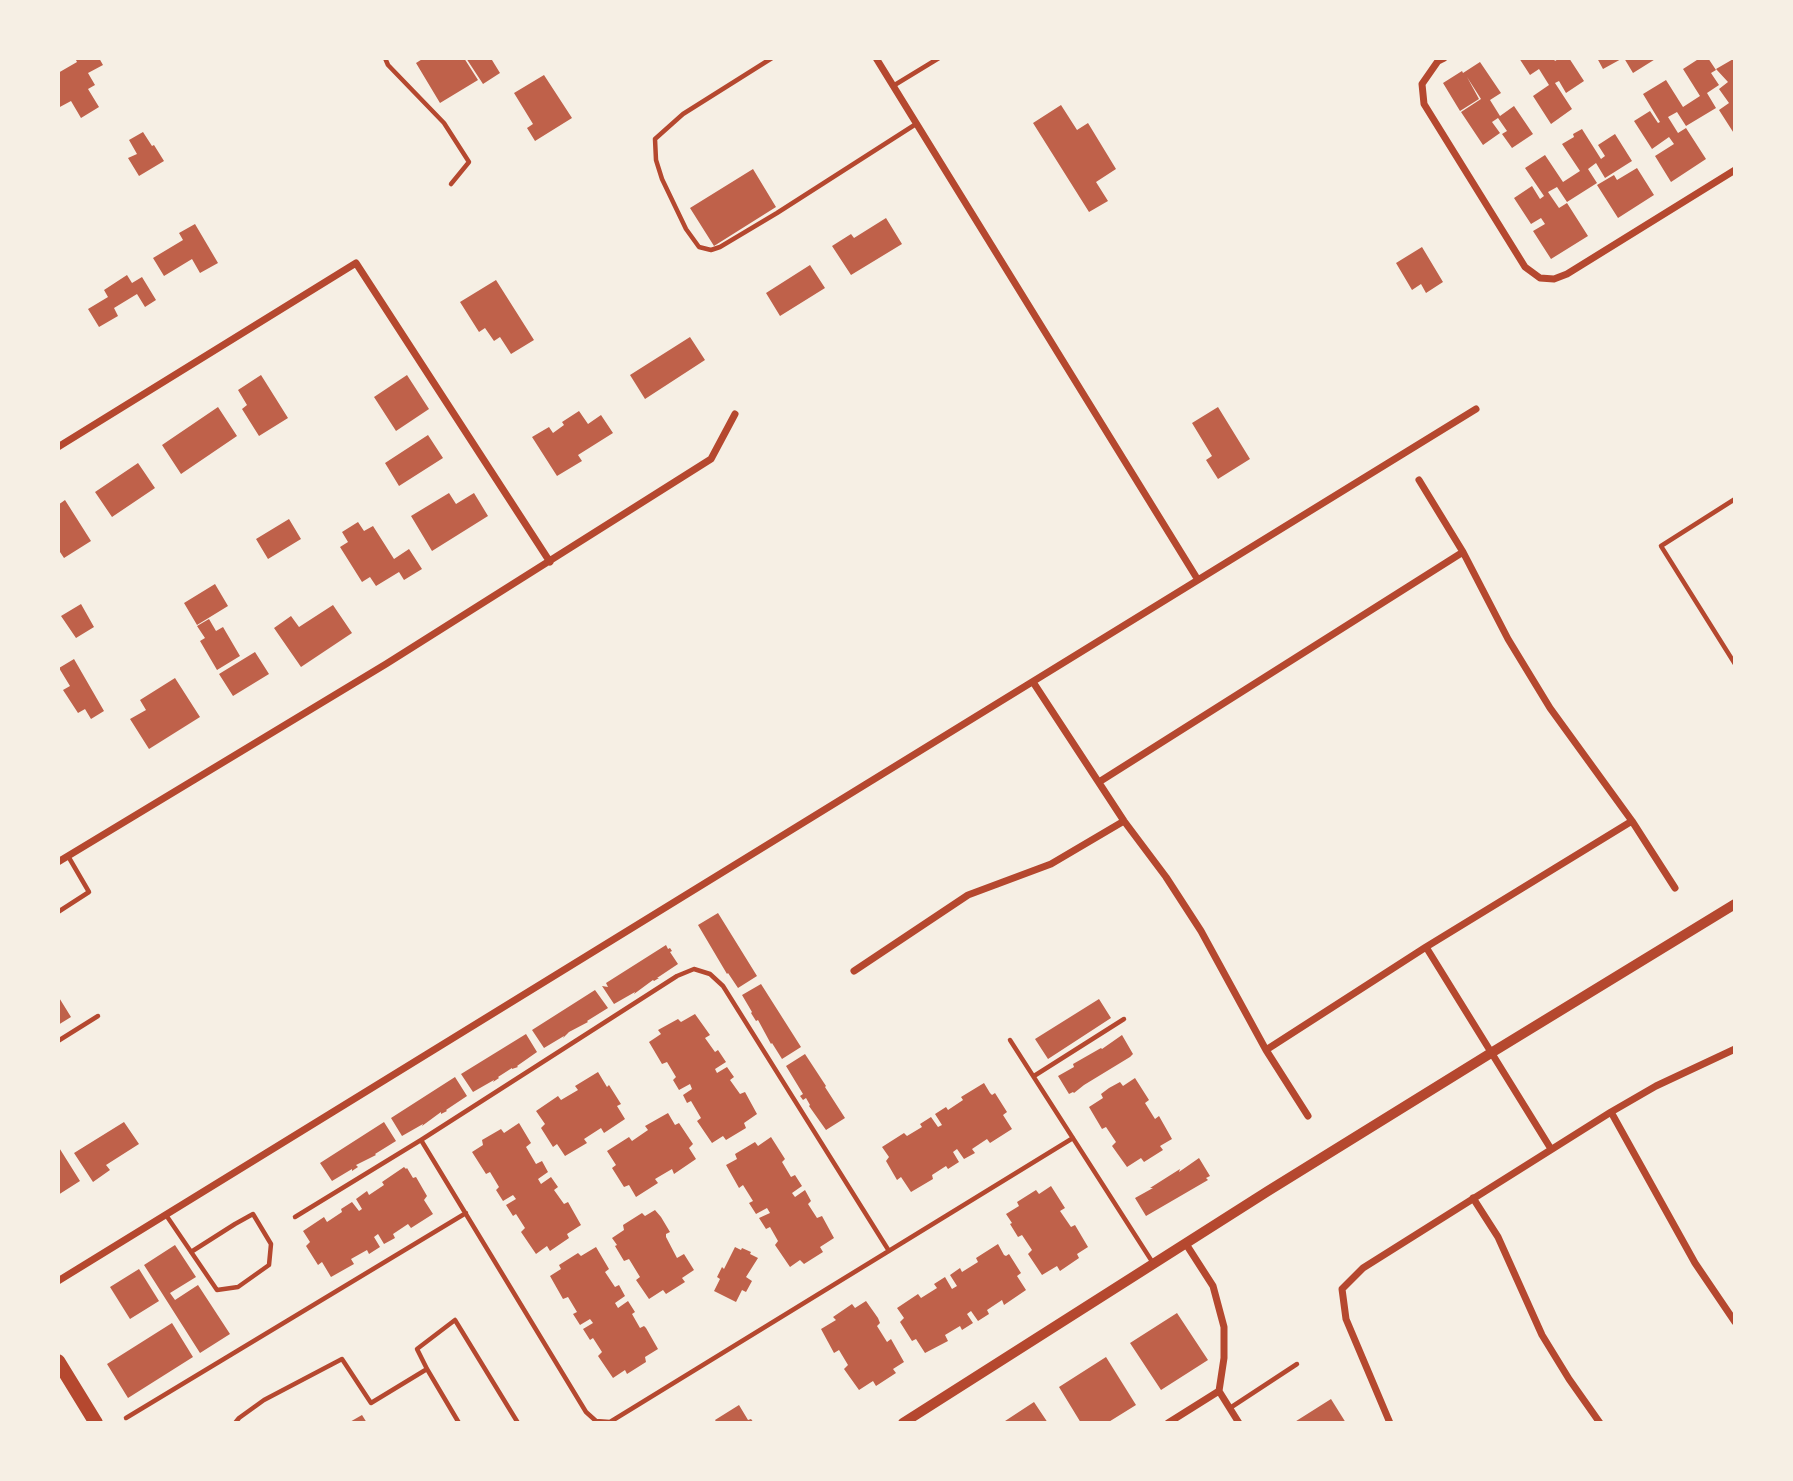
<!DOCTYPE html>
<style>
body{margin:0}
#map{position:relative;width:1793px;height:1481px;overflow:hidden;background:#f6efe4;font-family:"Exo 2",sans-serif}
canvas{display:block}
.frame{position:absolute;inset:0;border:60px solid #f6efe4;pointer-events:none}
</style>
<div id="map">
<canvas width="1793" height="1481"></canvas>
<div class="frame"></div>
</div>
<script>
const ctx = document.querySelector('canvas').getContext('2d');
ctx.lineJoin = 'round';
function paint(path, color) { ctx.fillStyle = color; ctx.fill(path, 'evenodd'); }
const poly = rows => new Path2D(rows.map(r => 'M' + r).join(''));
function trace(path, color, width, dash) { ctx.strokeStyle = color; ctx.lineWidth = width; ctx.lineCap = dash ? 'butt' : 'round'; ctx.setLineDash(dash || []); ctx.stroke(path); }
paint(poly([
 [75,58,99,58,103,65,88,73,95,85,88,89,99,107,81,118,71,101,58,108,58,73,77,62],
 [424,58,464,58,478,80,440,103,416,63],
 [466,58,495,58,492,60,500,73,483,84],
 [1519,58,1553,58,1555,61,1560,58,1569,58,1584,81,1566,93,1559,81,1555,83,1572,109,1551,124,1533,96,1549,85,1539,69,1530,75],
 [1597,58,1623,58,1603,69],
 [1624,58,1657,58,1633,73],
 [1700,58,1708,58,1716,70,1711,73,1719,85,1707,93,1716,108,1686,126,1677,112,1668,117,1678,133,1686,128,1706,159,1671,182,1655,156,1674,144,1669,137,1652,149,1634,121,1650,111,1658,123,1660,122,1643,94,1666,80,1683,107,1700,96,1683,69],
 [1735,58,1735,135,1719,110,1729,103,1719,89,1728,82,1716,69],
 [1480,62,1501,93,1490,100,1500,116,1514,106,1533,134,1512,148,1502,134,1507,131,1498,118,1492,122,1500,133,1483,145,1461,112,1481,99,1467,77,1479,99,1460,111,1443,83,1462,71,1463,73],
 [544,75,572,118,535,141,527,128,533,124,514,93],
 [1061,105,1077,130,1088,123,1116,169,1096,182,1108,201,1089,212,1033,123],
 [1582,129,1601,159,1605,156,1598,145,1615,134,1632,161,1605,178,1596,163,1588,169,1597,183,1567,202,1557,187,1548,192,1559,208,1567,203,1588,236,1551,259,1533,231,1545,224,1541,218,1531,224,1514,198,1532,186,1540,199,1544,196,1525,168,1545,155,1563,182,1580,171,1562,144,1574,137,1573,134],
 [143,132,152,146,154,145,164,161,139,176,128,158,137,154,129,140],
 [1637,168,1654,195,1618,218,1597,185,1614,175,1617,180],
 [753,169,776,207,714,246,690,208],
 [886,218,902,244,851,275,832,246,851,234,854,238],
 [195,224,218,263,200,273,192,259,164,276,153,258,183,240,179,233],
 [1422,247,1443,282,1426,293,1421,284,1412,290,1396,263],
 [810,265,825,288,780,316,766,293],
 [127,275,132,283,142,277,156,300,145,307,137,294,114,308,118,316,99,327,88,309,108,297,104,290],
 [496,280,534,340,511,354,500,337,494,341,485,328,479,332,460,302],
 [690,337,705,360,645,399,630,375],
 [261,375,288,418,259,436,242,409,247,405,238,390],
 [407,375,429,409,396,431,374,397],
 [218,407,237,436,181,474,162,445],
 [1218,407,1250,459,1218,479,1206,460,1212,456,1192,423],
 [579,411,588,424,601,415,613,433,578,455,582,461,557,476,532,437,549,427,553,433,564,425,562,422],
 [428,435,443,458,399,486,385,463],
 [138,463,155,488,112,517,95,492],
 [449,493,456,504,474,493,488,516,432,551,411,516],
 [65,500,91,541,64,558,58,549,58,505],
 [289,519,301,539,268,559,256,539],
 [358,522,364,531,373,526,394,559,409,549,422,569,404,580,399,572,376,586,370,577,362,582,340,547,348,542,342,532],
 [215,584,228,606,197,625,184,603],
 [81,604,94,627,76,638,61,616],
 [333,605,352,633,301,667,274,628,291,616,299,627],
 [209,619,216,631,223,627,240,656,217,670,200,641,205,638,197,626],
 [255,652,269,674,233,696,219,674],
 [74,659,104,711,91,719,85,709,78,713,63,690,70,686,59,668],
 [175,678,200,717,149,749,130,719,146,710,140,700],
 [718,913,757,976,738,988,728,973,727,974,698,925],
 [666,945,668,949,670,948,672,951,670,952,678,964,657,978,659,978,654,981,653,980,634,994,635,992,614,1004,602,986,608,987,606,983],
 [761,984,801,1047,782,1059,772,1043,771,1044,758,1020,756,1021,751,1013,752,1012,742,995],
 [595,990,608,1008,587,1021,588,1022,569,1032,563,1038,564,1036,544,1048,532,1030],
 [58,996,71,1017,58,1025],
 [1099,999,1111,1018,1048,1059,1035,1039],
 [695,1014,710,1035,705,1038,715,1052,718,1050,726,1062,715,1069,717,1073,727,1067,734,1077,730,1080,740,1094,745,1092,757,1114,744,1123,746,1128,726,1140,723,1136,712,1143,697,1121,701,1118,691,1101,687,1103,683,1095,692,1089,690,1084,679,1090,673,1080,676,1077,667,1062,662,1064,649,1042,661,1034,658,1030,678,1019,681,1022],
 [526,1034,537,1052,517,1066,518,1067,512,1069,512,1068,498,1077,499,1078,493,1082,494,1080,473,1092,461,1074],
 [1122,1035,1133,1054,1130,1057,1084,1085,1074,1093,1073,1092,1069,1094,1058,1076,1074,1067,1073,1064,1101,1048,1102,1049],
 [805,1054,826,1086,825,1087,845,1118,826,1130,809,1106,810,1105,806,1098,803,1100,800,1096,803,1094,786,1066],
 [598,1072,607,1087,609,1085,621,1104,617,1106,625,1119,604,1133,601,1128,584,1139,587,1143,565,1156,557,1144,553,1147,541,1128,545,1124,536,1111,558,1096,561,1100,578,1090,575,1086],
 [455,1077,467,1096,446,1110,447,1111,441,1114,441,1112,422,1126,423,1124,402,1136,391,1118],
 [1135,1078,1149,1100,1145,1103,1155,1119,1159,1116,1172,1139,1160,1146,1163,1150,1144,1162,1141,1158,1127,1167,1112,1146,1116,1142,1106,1127,1102,1129,1089,1107,1103,1098,1101,1094,1109,1088,1120,1082,1123,1086],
 [984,1083,990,1093,992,1095,995,1093,1007,1112,1003,1115,1012,1129,990,1143,987,1139,972,1149,975,1153,964,1159,957,1149,953,1152,959,1162,948,1169,946,1166,932,1175,933,1179,911,1192,901,1177,897,1180,886,1161,889,1157,882,1147,904,1133,907,1136,922,1127,920,1124,931,1117,938,1127,942,1125,935,1114,946,1107,948,1110,963,1100,961,1097],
 [668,1113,675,1125,679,1123,693,1144,689,1148,696,1159,674,1174,672,1169,655,1179,658,1183,636,1197,629,1185,624,1187,612,1168,616,1165,607,1151,629,1137,632,1141,648,1130,645,1126],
 [124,1122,139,1144,106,1165,110,1170,93,1182,74,1153],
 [384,1122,396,1141,375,1154,376,1155,356,1165,358,1167,352,1171,352,1169,332,1181,320,1163],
 [519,1123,531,1143,526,1147,536,1164,542,1161,548,1172,538,1179,541,1184,551,1177,558,1187,554,1190,564,1204,568,1202,581,1225,567,1234,569,1238,550,1251,547,1246,536,1254,521,1232,525,1228,516,1214,513,1216,506,1205,516,1199,513,1195,503,1201,496,1190,499,1187,490,1172,486,1174,472,1152,483,1145,482,1140,501,1129,504,1133],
 [771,1137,785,1159,782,1162,791,1177,795,1175,802,1186,792,1193,795,1197,805,1190,811,1201,808,1204,817,1218,822,1216,834,1238,820,1247,823,1252,804,1264,800,1260,790,1267,775,1245,778,1241,770,1227,766,1229,759,1218,770,1213,767,1208,756,1214,749,1203,753,1201,743,1185,739,1188,726,1165,737,1159,735,1154,755,1142,758,1146],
 [58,1146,80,1181,58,1195],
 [1199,1158,1210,1176,1206,1178,1208,1180,1146,1216,1135,1198,1153,1188,1150,1188,1180,1169,1179,1172],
 [404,1167,406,1169,407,1168,413,1178,416,1177,427,1196,424,1200,433,1214,411,1228,408,1224,393,1234,395,1238,384,1244,378,1234,374,1237,380,1247,369,1254,367,1250,351,1259,354,1264,331,1277,322,1262,318,1265,306,1246,310,1242,303,1231,324,1217,327,1222,342,1212,341,1209,352,1202,359,1211,362,1209,356,1199,367,1191,369,1195,384,1185,382,1182],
 [1051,1186,1065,1208,1060,1211,1071,1227,1075,1225,1088,1247,1077,1254,1079,1258,1060,1271,1057,1266,1042,1275,1028,1254,1032,1250,1022,1235,1018,1237,1010,1224,1012,1223,1006,1214,1019,1206,1017,1202,1036,1190,1039,1194],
 [655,1210,661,1217,670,1232,666,1234,666,1237,677,1258,684,1254,694,1270,682,1278,685,1282,666,1294,663,1290,649,1299,636,1280,640,1277,629,1259,624,1261,615,1246,617,1245,612,1238,624,1230,623,1225,642,1213,645,1216],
 [998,1244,1004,1255,1006,1256,1009,1254,1021,1273,1017,1276,1026,1290,1004,1305,1002,1300,987,1310,989,1314,978,1321,971,1311,967,1314,973,1323,962,1330,960,1326,945,1335,948,1341,925,1353,916,1339,912,1341,900,1322,904,1318,897,1308,918,1294,921,1298,937,1288,934,1284,945,1277,952,1289,957,1286,950,1275,960,1268,962,1272,978,1262,976,1258],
 [175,1245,196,1277,170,1293,175,1300,198,1285,230,1334,200,1353,144,1265],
 [596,1247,609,1269,605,1272,615,1287,619,1285,625,1296,615,1303,618,1308,628,1301,635,1312,632,1314,640,1328,644,1326,646,1328,658,1349,645,1357,646,1362,627,1374,625,1370,613,1378,598,1356,602,1352,593,1338,590,1340,583,1329,593,1323,590,1319,580,1325,573,1314,577,1312,568,1297,563,1299,550,1276,561,1269,559,1265,578,1253,581,1256],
 [735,1247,741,1250,742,1248,751,1252,750,1254,758,1258,746,1277,752,1281,746,1292,742,1290,736,1302,714,1291,720,1279,717,1277,722,1267,724,1269],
 [139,1269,159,1301,130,1319,110,1287],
 [866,1301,878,1318,880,1323,877,1326,887,1342,891,1339,904,1362,893,1369,896,1373,876,1386,873,1381,859,1390,844,1369,848,1365,839,1350,834,1353,821,1329,836,1320,833,1317,852,1304,855,1308],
 [1177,1313,1208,1360,1161,1390,1130,1343],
 [172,1323,193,1357,128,1398,107,1364],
 [1106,1357,1136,1405,1107,1423,1081,1423,1059,1387],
 [1331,1399,1346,1423,1293,1423],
 [1034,1402,1048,1423,1002,1423],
 [739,1405,748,1420,751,1419,754,1423,717,1423,715,1420],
 [362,1415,367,1423,348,1423]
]), '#bf614a');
trace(poly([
 [385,58,388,65,444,123,469,162,451,184],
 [772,58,683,114,655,139,656,160,662,179,686,229,699,247,711,250,720,247,777,213,916,124],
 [893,86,939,58],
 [1735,499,1661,546,1735,664],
 [58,912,89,892,68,856],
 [1010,1040,1153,1263],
 [58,1041,98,1016],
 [1034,1076,1124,1019],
 [421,1140,586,1412,596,1421,610,1422,1073,1138],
 [166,1215,217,1290,238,1287,269,1265,271,1244,253,1214,235,1224,191,1252],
 [295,1217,421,1140,677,976,694,969,710,974,723,986,889,1251],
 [1230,1408,1297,1364],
 [126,1418,466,1213],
 [235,1423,239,1418,264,1400,342,1359,371,1403,427,1369],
 [459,1423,427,1369,417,1349,455,1320,518,1423]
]), '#b5482f', 4.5);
trace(poly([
 [876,58,1198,580],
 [1444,58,1438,61,1422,84,1424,104,1525,267,1540,278,1554,279,1567,274,1735,170],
 [58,447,356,263,550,562],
 [1419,480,1463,552,1508,639,1550,708,1632,821,1675,888],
 [1033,682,1124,821,1166,877,1201,931,1266,1050,1308,1116],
 [1099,782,1463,552],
 [58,862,386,664,711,459,735,414],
 [1426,947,1551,1149],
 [854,971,968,895,1051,864,1124,821],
 [1266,1050,1426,947,1632,821],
 [1611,1112,1695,1263,1735,1322],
 [1473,1198,1498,1237,1542,1335,1569,1379,1600,1423],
 [1186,1244,1213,1286,1224,1327,1224,1358,1219,1391,1239,1423],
 [58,1281,1476,409],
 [1168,1423,1219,1391],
 [1390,1423,1346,1319,1342,1289,1363,1268,1611,1112,1656,1086,1735,1049]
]), '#b5482f', 7);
trace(poly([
 [903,1423,1268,1191,1491,1053,1735,904]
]), '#b5482f', 10);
trace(poly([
 [58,1361,96,1423]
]), '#b5482f', 14);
</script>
